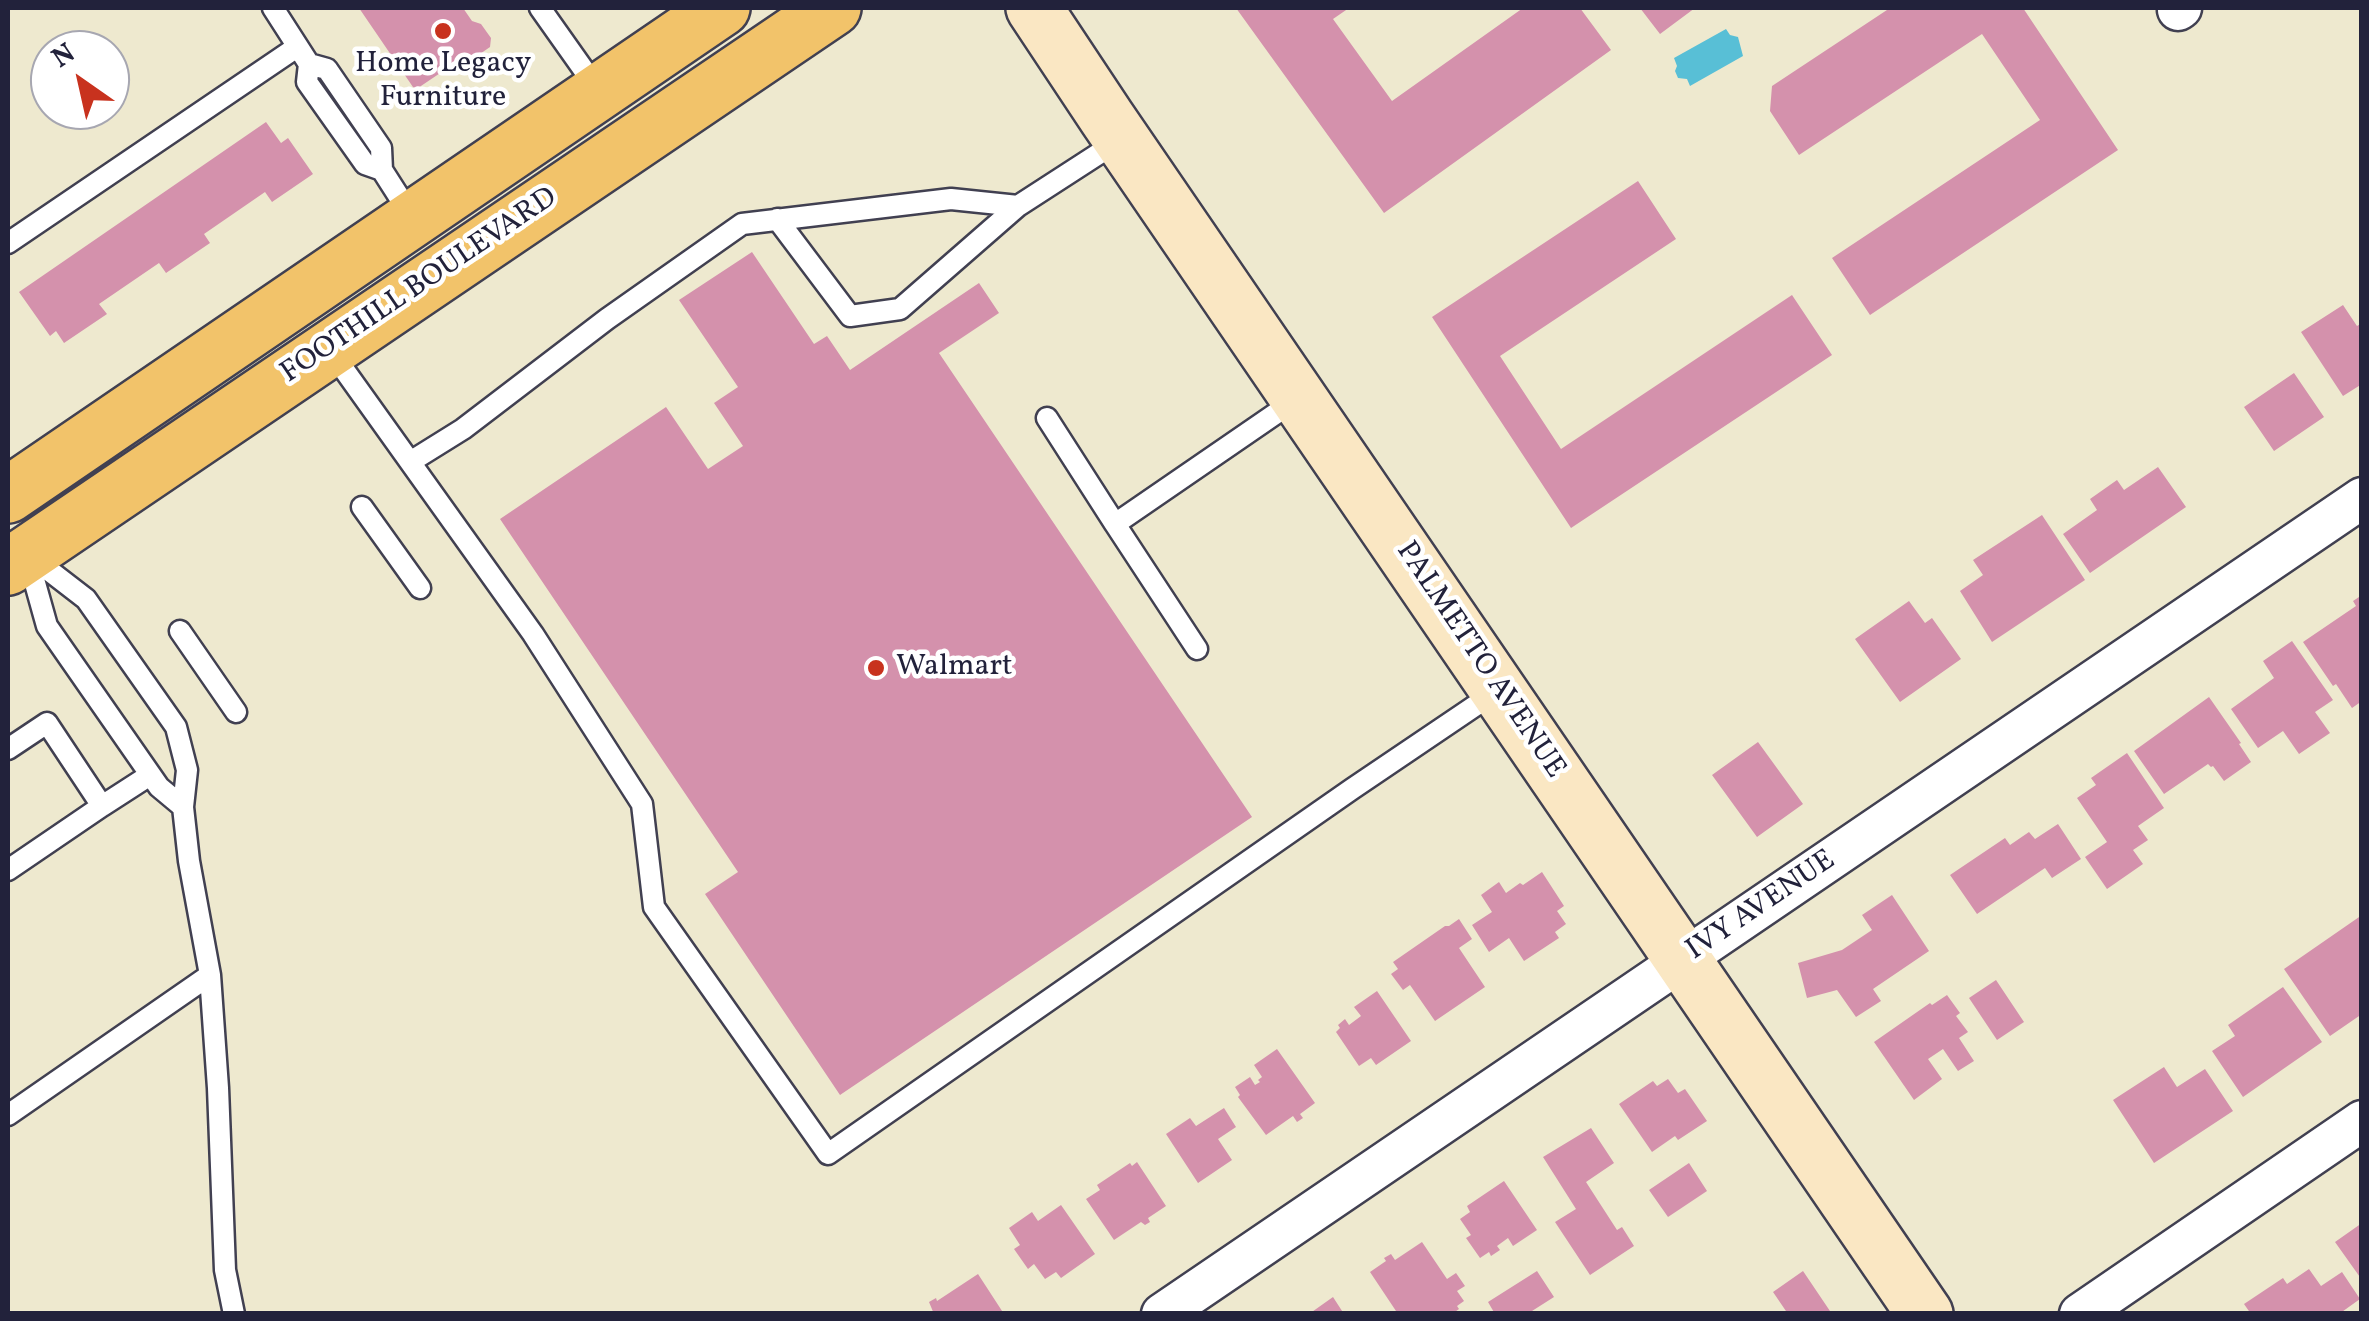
<!DOCTYPE html>
<html>
<head>
<meta charset="utf-8">
<style>
	body { margin:0 }
	#map { position:relative; width:2369px; height:1321px; overflow:hidden; background:#eee9cf; font-family:Vollkorn,serif }
	canvas { display:block }
	.frame { position:absolute; inset:0; border:10px solid #22223b; pointer-events:none }
	.north { position:absolute; left:30px; top:30px; width:100px; height:100px; box-sizing:border-box; background:#fff; border:2px solid #a7a7b1; border-radius:50%; rotate:326deg; font-size:28px; font-weight:700; line-height:40px; text-align:center; color:#22223b }
	.north::after { content:''; display:block; margin:auto; width:35px; height:45px; background:#c8321e; clip-path:polygon(50% 0,100% 100%,50% 72%,0 100%) }
</style>
</head>
<body>
<div id="map">
<canvas width="2369" height="1321"></canvas>
<div class="frame"></div>
<div class="north">N</div>
</div>
<script>
const ctx = document.querySelector('canvas').getContext('2d');
ctx.lineJoin = 'round';
function fill(path, color) {
  ctx.fillStyle = color;
  ctx.fill(path, 'evenodd');
}
function poly(rows) {
  const path = new Path2D();
  for (const r of rows) {
    path.moveTo(r[0], r[1]);
    for (let i = 2; i < r.length; i += 2) path.lineTo(r[i], r[i + 1]);
  }
  return path;
}
function stroke(path, color, width, dash) {
  ctx.strokeStyle = color;
  ctx.lineWidth = width;
  ctx.lineCap = dash ? 'butt' : 'round';
  ctx.setLineDash(dash || []);
  ctx.stroke(path);
}
function drawText(font, color, halo, rows, align = 'center') {
  ctx.font = font + ' Vollkorn,serif';
  ctx.lineWidth = 9;
  ctx.setLineDash([]);
  ctx.textBaseline = 'middle';
  ctx.strokeStyle = halo;
  ctx.fillStyle = color;
  for (const [text, x, y, turn = 0] of rows) {
    ctx.save();
    ctx.translate(x, y);
    ctx.rotate((+turn || 0) * Math.PI / 180);
    ctx.textAlign = isNaN(turn) ? turn : align;
    if (halo) ctx.strokeText(text, 0, 0);
    ctx.fillText(text, 0, 0);
    ctx.restore();
  }
}
fill(poly([
	[1726,29,1730,35,1738,37,1743,56,1690,86,1687,79,1678,78,1675,71,1677,66,1674,58]
]), '#58bfd6');
fill(poly([
	[359,8,463,8,472,21,481,24,491,38,490,47,477,56,467,55,415,90],
	[1236,8,1349,8,1333,19,1392,101,1523,8,1580,8,1611,50,1384,213],
	[1640,8,1695,8,1660,34],
	[1890,8,2023,8,2118,150,1870,315,1832,258,2040,120,1982,34,1799,155,1770,111,1772,86],
	[266,122,281,143,288,138,313,174,272,202,265,192,204,234,210,243,166,273,159,263,99,304,107,314,64,343,56,331,50,336,19,292],
	[1638,181,1676,239,1500,356,1561,449,1792,295,1832,355,1571,528,1432,317],
	[752,252,814,344,827,336,850,370,979,283,999,313,939,353,1252,817,840,1095,705,894,738,872,500,519,666,407,708,469,743,446,714,403,738,387,679,300],
	[2343,305,2357,326,2362,323,2362,384,2343,396,2301,332],
	[2294,373,2324,417,2274,451,2244,407],
	[2158,467,2186,507,2090,573,2063,534,2097,510,2090,499,2117,480,2124,490],
	[2042,515,2085,580,1992,642,1960,591,1983,575,1973,560],
	[2362,595,2362,701,2352,708,2336,684,2333,686,2303,642,2356,606,2353,601],
	[1909,601,1925,623,1932,618,1961,659,1900,702,1855,639],
	[2292,641,2333,700,2315,712,2330,733,2299,754,2283,731,2258,748,2231,709,2274,678,2263,661],
	[2209,697,2241,743,2239,744,2251,762,2224,781,2213,766,2211,767,2208,764,2164,794,2134,751],
	[1758,742,1803,804,1757,837,1712,775],
	[2127,753,2164,808,2138,826,2148,840,2133,850,2143,864,2107,889,2085,857,2107,842,2077,798,2096,785,2091,778],
	[2058,824,2081,859,2052,878,2045,868,1977,914,1950,875,2005,838,2010,845,2029,832,2035,839],
	[1542,872,1564,906,1557,911,1566,924,1555,932,1559,938,1524,961,1509,938,1489,952,1472,925,1492,912,1481,895,1499,882,1506,893,1520,883,1523,885],
	[1892,895,1929,951,1873,989,1881,1001,1856,1017,1837,990,1807,998,1798,963,1842,950,1872,930,1862,915],
	[2362,915,2362,1014,2330,1036,2284,969],
	[1459,919,1472,939,1459,948,1485,987,1435,1021,1410,985,1403,990,1391,974,1398,969,1393,962,1445,926,1449,926],
	[1996,980,2024,1022,1997,1040,1969,998],
	[2283,987,2322,1042,2243,1097,2212,1051,2235,1036,2228,1025],
	[1377,991,1411,1041,1376,1065,1371,1058,1359,1066,1336,1032,1340,1028,1338,1025,1345,1019,1349,1025,1361,1016,1354,1007],
	[1947,995,1960,1013,1956,1016,1968,1032,1959,1038,1974,1061,1958,1071,1943,1049,1928,1059,1942,1079,1914,1100,1874,1042,1930,1003,1932,1005],
	[1277,1049,1315,1103,1300,1114,1303,1118,1297,1122,1293,1116,1266,1135,1238,1097,1240,1095,1235,1087,1250,1077,1255,1085,1260,1082,1258,1080,1262,1077,1254,1065],
	[2164,1067,2177,1087,2205,1069,2233,1111,2154,1163,2113,1100],
	[1668,1079,1678,1093,1685,1089,1707,1121,1678,1140,1675,1136,1652,1152,1619,1104,1653,1081,1657,1086],
	[1224,1108,1236,1127,1218,1139,1232,1160,1198,1183,1166,1134,1190,1118,1196,1126],
	[1591,1128,1614,1163,1586,1182,1617,1230,1622,1227,1634,1246,1590,1275,1555,1222,1576,1209,1543,1157],
	[1137,1162,1166,1206,1148,1218,1150,1222,1145,1225,1141,1222,1114,1240,1086,1199,1100,1190,1097,1185,1130,1163,1132,1166],
	[1689,1163,1707,1191,1668,1217,1649,1190],
	[1504,1181,1537,1230,1513,1246,1508,1238,1497,1246,1500,1250,1491,1256,1489,1252,1480,1258,1466,1238,1471,1235,1460,1219,1470,1212,1467,1206],
	[1061,1205,1095,1254,1061,1278,1056,1272,1045,1279,1034,1264,1028,1269,1014,1249,1020,1245,1009,1228,1032,1212,1038,1221],
	[2362,1223,2362,1280,2335,1242],
	[1422,1242,1447,1279,1456,1273,1465,1286,1457,1291,1464,1301,1457,1306,1459,1309,1452,1314,1398,1314,1370,1272,1386,1261,1384,1258,1391,1254,1395,1260],
	[2309,1269,2321,1286,2342,1272,2360,1299,2339,1314,2251,1314,2244,1304,2283,1278,2287,1284],
	[1537,1271,1554,1297,1532,1311,1533,1314,1495,1314,1488,1302],
	[1803,1271,1832,1314,1788,1314,1773,1292],
	[978,1274,1004,1314,934,1314,929,1302,936,1298,937,1301],
	[1333,1297,1344,1314,1309,1314]
]), '#d491ac');
const lane = poly([
	[273,8,309,64,307,82,365,164,382,170],
	[540,8,598,90],
	[309,64,327,69,381,148,382,170,412,217],
	[777,219,850,316,900,309,1018,206],
	[8,243,297,47],
	[330,350,533,634,642,804,654,907,828,1154,1352,789,1497,691],
	[1047,418,1115,524,1297,399],
	[410,462,463,429,607,319,742,224,951,199,1018,206,1120,140],
	[362,507,420,588],
	[1115,524,1197,649],
	[29,555,86,599,176,727,187,770,183,807,189,861,210,975,218,1088,225,1270,234,1314],
	[28,558,47,626,159,787,183,807],
	[180,631,236,712],
	[8,749,47,723,102,806,150,775],
	[8,870,102,806],
	[8,1115,210,975]
]);
const street = poly([
	[2178,10,2181,8],
	[1162,1314,2362,498],
	[2080,1314,2362,1121]
]);
const secondary = poly([
	[1034,8,1107,118,1925,1314]
]);
const primary = poly([
	[8,495,722,8],
	[8,567,833,8]
]);
stroke(lane, '#414051', 25);
stroke(street, '#414051', 45);
stroke(secondary, '#414051', 60);
stroke(primary, '#414051', 60);
stroke(lane, '#fff', 20);
stroke(street, '#fff', 40);
stroke(secondary, '#fae7c3', 55);
stroke(primary, '#f2c36a', 55);
for (const [x, y, r, color] of [
	[443,31,10,"#c8321e"],
	[876,668,10,"#c8321e"]
]) {
  const dot = new Path2D();
  dot.arc(x, y, r, 0, 2 * Math.PI);
  ctx.fillStyle = color;
  ctx.fill(dot);
  stroke(dot, '#fff', 4);
}
drawText('30px', '#22223b', '#fff', [
	["Home Legacy",443,65],
	["Furniture",443,99],
	["Walmart",896,668,"left"]
]);
drawText('30px', '#22223b', '#fff', [
	["FOOTHILL BOULEVARD",420,287,-34],
	["PALMETTO AVENUE",1479,661,56],
	["IVY AVENUE",1762,907,-34]
]);
</script>
</body>
</html>
